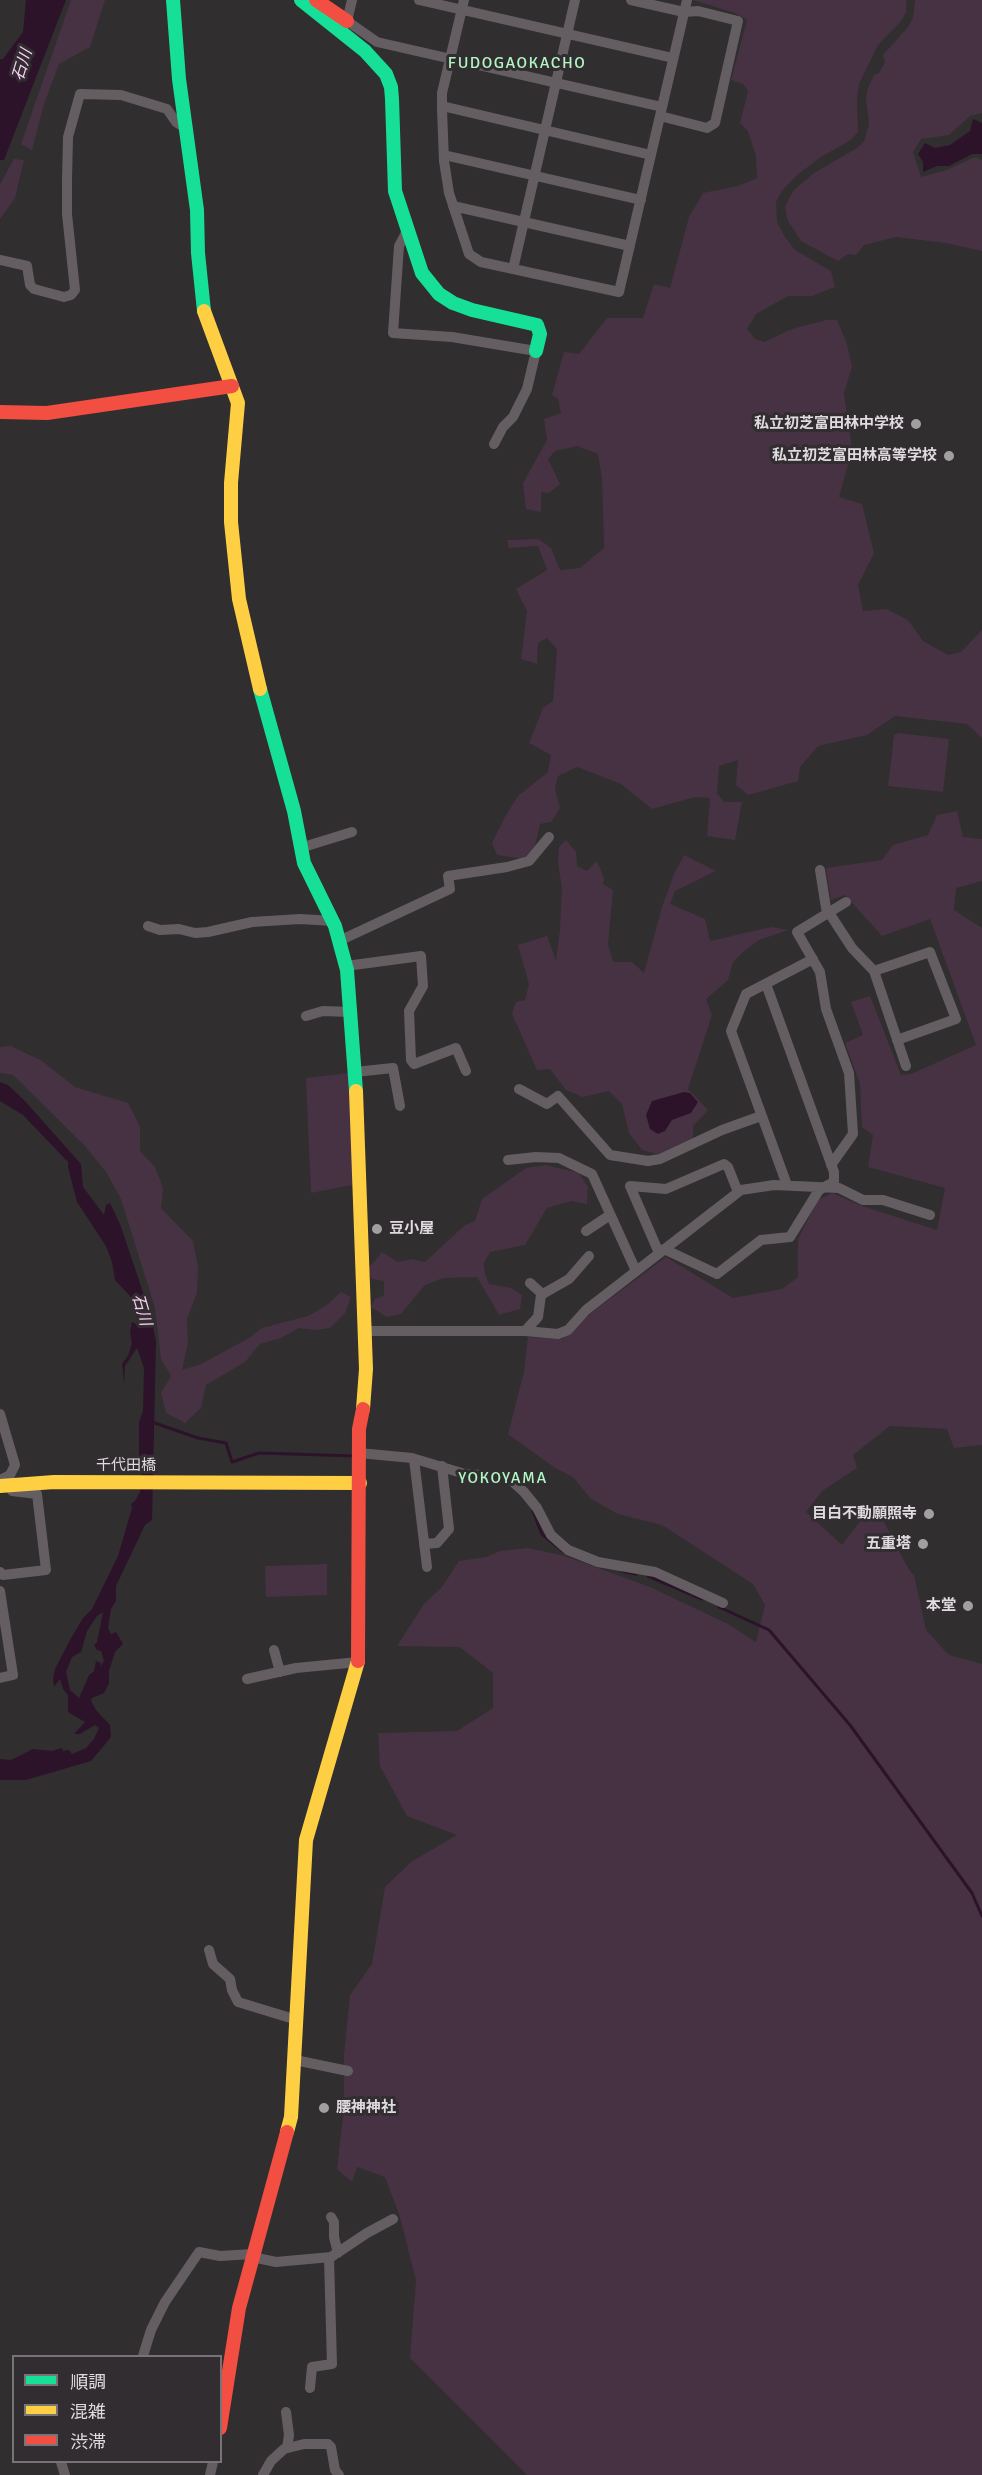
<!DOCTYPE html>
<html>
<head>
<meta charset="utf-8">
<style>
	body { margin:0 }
	#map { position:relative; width:982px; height:2475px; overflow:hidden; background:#302e2f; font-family:Signika,"Noto Sans JP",sans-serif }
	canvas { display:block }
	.legend { position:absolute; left:12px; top:2355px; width:210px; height:108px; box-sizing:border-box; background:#312d30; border:2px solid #777376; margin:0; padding:8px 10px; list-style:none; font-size:18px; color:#dfdcdf }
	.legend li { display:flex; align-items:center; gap:12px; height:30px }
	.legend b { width:30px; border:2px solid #777376 }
</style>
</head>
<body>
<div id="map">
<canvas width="982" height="2475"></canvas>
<ul class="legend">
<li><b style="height:8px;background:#16e098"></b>順調</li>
<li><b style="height:8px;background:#ffcf43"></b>混雑</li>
<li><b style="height:8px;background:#f24e42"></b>渋滞</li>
</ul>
</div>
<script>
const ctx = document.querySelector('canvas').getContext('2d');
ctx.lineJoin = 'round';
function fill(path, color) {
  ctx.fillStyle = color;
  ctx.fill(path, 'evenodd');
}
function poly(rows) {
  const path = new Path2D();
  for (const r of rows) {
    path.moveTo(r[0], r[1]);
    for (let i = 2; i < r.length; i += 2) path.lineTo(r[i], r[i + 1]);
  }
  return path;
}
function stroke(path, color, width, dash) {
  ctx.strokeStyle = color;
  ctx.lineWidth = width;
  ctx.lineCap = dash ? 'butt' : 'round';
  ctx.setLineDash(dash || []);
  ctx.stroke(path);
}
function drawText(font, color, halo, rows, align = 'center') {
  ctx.font = font + ' Signika,"Noto Sans JP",sans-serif';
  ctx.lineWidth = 6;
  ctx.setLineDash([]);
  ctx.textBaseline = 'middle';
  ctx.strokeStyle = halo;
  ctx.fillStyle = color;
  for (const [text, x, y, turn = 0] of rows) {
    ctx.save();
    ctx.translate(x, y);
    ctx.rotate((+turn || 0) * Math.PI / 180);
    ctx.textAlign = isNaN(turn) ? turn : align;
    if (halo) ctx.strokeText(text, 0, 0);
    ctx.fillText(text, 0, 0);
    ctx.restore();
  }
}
fill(poly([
	[71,0,105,0,90,47,59,64,44,104,32,150,21,144],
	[693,0,906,0,906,12,902,20,878,45,859,84,857,100,858,132,851,140,821,157,797,175,782,191,776,202,777,222,785,237,795,250,831,271,835,287,812,296,788,296,756,314,747,329,755,339,764,342,792,329,826,320,837,320,847,344,852,367,844,393,852,450,839,497,862,504,874,553,858,585,863,611,887,609,908,620,923,641,948,655,961,652,982,630,982,738,967,724,895,716,867,735,818,746,800,767,798,781,748,795,736,785,738,760,719,766,717,793,724,802,742,802,735,840,707,836,710,798,695,797,652,809,621,784,577,767,558,776,555,789,560,808,551,822,540,824,535,846,524,859,497,855,492,843,505,817,518,796,548,772,551,755,529,743,543,708,553,701,557,649,547,638,538,643,537,664,521,659,527,611,516,589,547,570,538,546,509,548,507,540,538,539,551,548,560,570,580,568,604,548,602,479,598,454,577,446,555,451,548,459,560,484,549,493,541,492,541,512,526,509,523,483,547,440,544,419,561,413,558,399,552,395,564,352,579,354,607,318,643,318,654,284,670,288,689,217,703,193,738,186,757,178,756,156,748,131,740,123,748,91,743,84,731,80,747,20,735,13],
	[915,0,982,0,982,113,970,116,949,135,921,139,913,152,921,177,947,170,975,157,982,160,982,251,946,243,896,237,864,245,856,255,848,254,838,261,801,241,787,219,785,206,794,190,814,173,857,148,864,141,869,124,866,98,868,88,874,75,879,73,885,62,883,55,908,27,913,18],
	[14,159,24,160,15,198,0,219,0,184],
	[898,733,949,739,943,792,888,786,894,735],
	[957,811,963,837,982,839,982,881,956,888,954,910,982,928,982,1445,954,1448,947,1429,890,1426,853,1455,857,1468,822,1491,806,1512,842,1545,864,1516,876,1506,909,1570,914,1575,926,1630,949,1655,982,1664,982,2475,527,2475,410,2358,416,2281,400,2217,385,2177,357,2167,352,2182,337,2169,344,2108,344,2055,350,1995,372,1964,385,1887,411,1862,457,1835,407,1816,380,1766,378,1733,457,1731,493,1708,493,1673,460,1647,397,1646,424,1604,442,1587,459,1561,487,1557,500,1551,528,1548,565,1556,650,1587,728,1624,756,1642,765,1605,753,1584,662,1525,618,1514,591,1499,573,1477,555,1468,508,1434,524,1372,528,1337,562,1339,591,1313,666,1257,733,1298,782,1289,798,1277,798,1239,818,1200,832,1193,862,1206,937,1230,945,1188,868,1167,873,1135,862,1127,860,1084,845,1043,863,1035,851,1002,870,996,901,1075,911,1074,976,1045,930,919,882,936,845,895,831,900,826,868,882,860,893,845,928,835,937,815],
	[566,840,576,852,577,866,587,871,597,861,604,878,603,884,613,890,608,944,613,962,632,962,644,973,662,907,674,874,684,855,716,871,675,891,670,904,705,919,710,941,771,927,788,930,759,940,744,951,733,962,728,980,706,999,712,1015,688,1089,708,1110,693,1126,693,1138,658,1154,642,1150,629,1133,622,1104,609,1091,583,1097,566,1090,550,1069,537,1070,512,1014,516,1002,525,1000,529,984,518,945,547,936,556,961,560,930,562,889,558,863,559,847],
	[11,1046,42,1061,75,1087,128,1103,140,1127,140,1151,155,1167,163,1188,161,1208,193,1241,198,1267,197,1293,187,1319,188,1342,182,1370,201,1364,249,1338,262,1328,308,1316,327,1305,341,1292,351,1297,345,1313,330,1328,315,1330,299,1328,281,1338,260,1344,245,1362,206,1385,201,1408,185,1423,166,1413,161,1393,171,1376,161,1359,155,1308,121,1199,106,1172,84,1145,13,1075,0,1073,0,1047],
	[349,1073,357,1184,311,1193,306,1078],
	[546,1165,579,1173,588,1187,587,1204,571,1201,547,1208,525,1245,490,1252,484,1263,485,1274,489,1284,511,1288,522,1295,520,1309,499,1315,477,1277,443,1278,425,1285,401,1314,387,1317,371,1307,375,1299,384,1295,384,1281,372,1279,367,1270,382,1252,398,1262,411,1259,425,1262,465,1225,475,1221,482,1199,526,1168],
	[327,1564,327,1595,266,1597,265,1566]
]), '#473244');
fill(poly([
	[26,0,66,0,4,160,0,160,0,59,3,59,23,32],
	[973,119,982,123,982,154,972,154,949,166,937,166,923,172,923,162,918,154,925,143,935,148,950,145,970,131],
	[0,1082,8,1085,25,1101,81,1164,83,1187,104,1215,106,1205,110,1203,120,1224,151,1316,156,1342,152,1520,145,1525,116,1586,116,1601,111,1609,108,1628,111,1634,116,1632,123,1644,115,1652,109,1671,109,1683,104,1693,92,1698,91,1701,96,1710,110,1725,111,1737,91,1761,26,1780,0,1780,0,1759,11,1760,33,1749,52,1751,62,1748,63,1751,69,1750,72,1754,86,1748,94,1739,99,1728,95,1725,80,1734,74,1734,85,1722,68,1712,68,1695,63,1689,60,1679,54,1687,53,1680,55,1669,70,1640,83,1618,92,1609,118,1556,132,1508,131,1504,135,1501,140,1492,142,1472,139,1471,139,1422,143,1411,144,1368,137,1348,125,1366,124,1383,122,1364,128,1356,132,1343,130,1333,132,1322,138,1325,134,1305,130,1296,115,1280,112,1262,106,1246,77,1202,68,1167,68,1162,23,1115,0,1101],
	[103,1612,97,1642,94,1645,97,1650,101,1651,104,1661,100,1667,101,1663,96,1661,94,1671,89,1675,79,1698,70,1690,66,1672,72,1657,81,1652,87,1631,97,1616],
	[684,1092,690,1093,698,1102,691,1113,672,1120,665,1131,658,1134,650,1129,646,1115,652,1101]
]), '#2d132a');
stroke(poly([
	[152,1422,198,1438,226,1443,232,1462,259,1453,355,1456],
	[463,1479,472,1482,489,1480],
	[533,1511,542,1534,564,1552],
	[622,1571,636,1574],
	[648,1576,702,1599],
	[719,1607,769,1630,850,1725,972,1893,982,1916]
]), '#2d132a', 3);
stroke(poly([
	[352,0,347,21,377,42,662,107],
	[419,0,673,58],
	[464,0,442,93,442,109,444,161,449,193,469,254,481,262,619,292,687,0],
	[631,0,684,12,698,11,738,21,715,123,707,128,660,116],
	[442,106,651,155],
	[444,155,641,200],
	[453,206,630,246],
	[407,231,399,246,393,333,452,337,536,351,527,389,513,417,503,427,494,444],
	[0,260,27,266,30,285,34,289,64,297,71,295,75,290,67,214,67,180,68,137,80,94,121,95,167,109,176,122,187,129],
	[513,269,575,0],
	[300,848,352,832],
	[820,870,826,908,852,948,874,971,906,1066],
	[148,926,160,930,179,929,195,933,208,932,252,922,300,919,333,921],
	[339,941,450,889,448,876,507,867,529,861,549,837],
	[346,966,421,956,423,986,409,1011,411,1060,414,1064,456,1048,466,1071],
	[874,971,930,952,956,1019,897,1040],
	[306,1016,323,1011,350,1012],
	[355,1072,393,1068,400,1106],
	[519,1089,547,1104,558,1096,610,1155,648,1161,660,1159,722,1130,761,1116],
	[508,1160,536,1157,559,1158,592,1174,636,1271],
	[831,1165,853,1134,849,1073,826,1009,820,972,797,932,846,902],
	[787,1185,731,1031,746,994,813,959],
	[586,1231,610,1215],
	[664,1249,717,1274,761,1240,790,1237,819,1190,834,1182,834,1172,766,984],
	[659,1253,630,1186,666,1189,724,1164,728,1167,738,1192],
	[530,1283,540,1292,541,1295],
	[364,1331,525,1331,558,1334,568,1330,586,1310,741,1190,774,1185,839,1188,863,1200,883,1200,930,1215],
	[525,1331,538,1317,541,1295,569,1279,589,1256],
	[0,1414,15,1465,10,1475,0,1480],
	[359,1453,412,1458,465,1474,500,1476,512,1481,524,1492,537,1508,551,1535,568,1550,598,1562,655,1572,723,1603],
	[414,1459,427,1567],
	[424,1544,437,1543,449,1529,442,1466],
	[0,1572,3,1575,46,1570,37,1494,12,1491],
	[0,1591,13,1675,0,1678],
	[274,1650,280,1672],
	[247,1679,296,1668,358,1662],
	[209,1950,213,1964,230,1979,232,1990,238,2002,297,2020],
	[295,2060,348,2071],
	[331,2217,334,2222,334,2237,338,2253],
	[143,2356,151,2330,165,2302,199,2252,220,2256,253,2254,257,2258,276,2262,331,2257,367,2233,393,2219],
	[310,2388,312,2367,332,2364,329,2258],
	[286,2412,289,2435,287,2448],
	[61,2462,65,2475],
	[210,2475,213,2462],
	[263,2475,271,2461,284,2449,304,2444,328,2444,331,2447,335,2470,339,2475]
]), '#645e63', 10);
stroke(poly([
	[173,0,179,79,197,210,198,253,204,311],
	[301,0,365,51,386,74,391,87,392,99,395,191,422,273,439,294,453,303,472,310,537,325,540,334,536,351],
	[260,689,294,811,304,863,335,926,347,970,356,1091]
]), '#16e098', 14);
stroke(poly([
	[204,311,238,403,231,483,231,522,239,599,260,689],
	[356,1091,366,1369,363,1409],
	[0,1486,54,1482,360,1483],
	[287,2132,291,2117,306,1840,358,1661]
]), '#ffcf43', 14);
stroke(poly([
	[316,0,347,21],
	[0,412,47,413,232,386],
	[358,1661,359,1429,363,1409],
	[220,2428,239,2308,287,2132]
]), '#f24e42', 14);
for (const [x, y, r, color] of [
	[916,424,6,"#a29fa1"],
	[949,456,6,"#a29fa1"],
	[377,1229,6,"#a29fa1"],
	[929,1514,6,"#a29fa1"],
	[923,1544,6,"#a29fa1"],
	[968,1606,6,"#a29fa1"],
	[324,2108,6,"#a29fa1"]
]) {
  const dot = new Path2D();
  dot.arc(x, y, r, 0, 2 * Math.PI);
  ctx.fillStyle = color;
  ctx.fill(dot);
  stroke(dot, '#312d30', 2);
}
drawText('bold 15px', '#dfdcdf', '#312d30', [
	["私立初芝富田林中学校",904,424],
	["私立初芝富田林高等学校",937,456],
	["豆小屋",389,1229,"left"],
	["目白不動願照寺",917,1514],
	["五重塔",911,1544],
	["本堂",956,1606],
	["腰神神社",336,2108,"left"]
], 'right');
drawText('15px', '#dfdcdf', '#312d30', [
	["千代田橋",126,1466]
]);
ctx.letterSpacing = '1.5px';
drawText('16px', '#b1f7c3', '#312d30', [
	["FUDOGAOKACHO",517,64],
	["YOKOYAMA",503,1479]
]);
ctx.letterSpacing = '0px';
drawText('italic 16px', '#fecff6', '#312d30', [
	["石川",23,65,-73],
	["石川",141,1310,74]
]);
</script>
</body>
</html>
